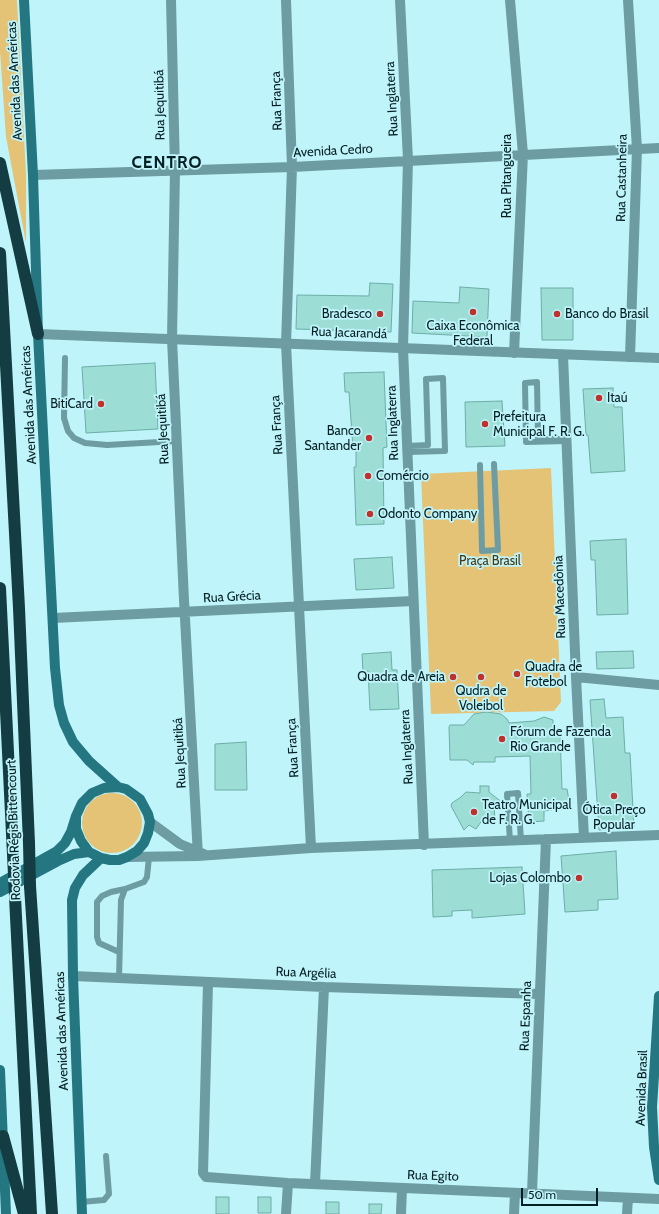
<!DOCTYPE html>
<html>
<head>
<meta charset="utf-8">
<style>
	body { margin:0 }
	#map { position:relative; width:659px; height:1214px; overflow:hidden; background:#c0f4fb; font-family:Cabin,sans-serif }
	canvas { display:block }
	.scale { position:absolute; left:521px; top:1188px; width:77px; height:18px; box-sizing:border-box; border:2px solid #042023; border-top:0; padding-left:5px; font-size:12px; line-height:14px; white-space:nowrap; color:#042023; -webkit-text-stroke:3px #c0f4fb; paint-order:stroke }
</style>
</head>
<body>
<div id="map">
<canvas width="659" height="1214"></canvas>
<div class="scale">50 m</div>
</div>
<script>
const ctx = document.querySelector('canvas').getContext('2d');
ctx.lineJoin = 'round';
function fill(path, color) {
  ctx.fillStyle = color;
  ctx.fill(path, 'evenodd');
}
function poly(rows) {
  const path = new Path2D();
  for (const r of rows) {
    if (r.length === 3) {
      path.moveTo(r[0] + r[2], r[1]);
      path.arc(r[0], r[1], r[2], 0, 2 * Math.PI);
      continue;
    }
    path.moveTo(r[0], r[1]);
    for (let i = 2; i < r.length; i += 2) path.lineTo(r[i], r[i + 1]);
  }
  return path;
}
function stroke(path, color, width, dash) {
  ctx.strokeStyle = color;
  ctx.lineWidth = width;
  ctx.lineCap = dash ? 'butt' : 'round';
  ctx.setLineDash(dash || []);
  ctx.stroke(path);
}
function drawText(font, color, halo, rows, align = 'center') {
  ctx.font = font + ' Cabin,sans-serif';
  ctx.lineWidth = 3.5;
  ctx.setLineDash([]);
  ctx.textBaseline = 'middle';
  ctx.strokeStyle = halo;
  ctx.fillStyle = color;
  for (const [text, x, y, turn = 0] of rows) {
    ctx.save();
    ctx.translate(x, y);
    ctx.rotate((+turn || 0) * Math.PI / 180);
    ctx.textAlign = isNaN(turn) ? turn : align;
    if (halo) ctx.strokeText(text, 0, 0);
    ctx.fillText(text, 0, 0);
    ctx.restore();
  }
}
fill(poly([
	[0,0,17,0,26,175,26,243,6,137,0,51],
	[551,468,561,702,554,711,431,714,421,474],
	[112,823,30]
]), '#e4c377');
const building = poly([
	[370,283,393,284,391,332,296,329,297,295,369,296,370,283],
	[460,287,489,289,487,337,412,333,413,301,459,303,460,287],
	[541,288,573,288,573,340,542,340,541,288],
	[155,363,158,429,86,433,82,367,155,363],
	[384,372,387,447,383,448,384,524,356,525,354,467,356,467,356,449,353,449,349,392,345,392,344,373,384,372],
	[613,388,614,407,622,407,625,471,591,473,588,435,586,435,583,389,613,388],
	[502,401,505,446,466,447,465,402,502,401],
	[626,539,628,614,597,615,595,560,591,560,590,541,626,539],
	[392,557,394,588,356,590,354,559,392,557],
	[633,651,634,668,597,669,596,652,633,651],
	[391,652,392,670,397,670,399,709,370,710,368,671,363,672,362,654,391,652],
	[604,699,606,718,623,717,625,753,630,753,634,828,599,830,590,700,604,699],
	[486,712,501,714,507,719,509,723,534,721,544,717,553,720,553,732,560,732,562,789,567,789,570,806,552,807,552,810,544,811,544,821,529,822,527,794,531,794,530,756,495,757,495,762,474,762,473,765,467,760,450,760,449,727,450,725,464,725,474,714,486,712],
	[246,742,247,790,215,790,215,744,246,742],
	[480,786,489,786,489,792,503,803,494,804,495,821,483,819,476,829,469,825,464,830,451,806,452,803,461,797,466,792,480,793,480,786],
	[616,851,618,899,598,900,598,910,565,912,561,856,616,851],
	[522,867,525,914,472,918,472,910,452,911,452,916,433,917,432,870,522,867],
	[216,1197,229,1197,229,1214,216,1214,216,1197],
	[258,1197,271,1197,271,1213,258,1213,258,1197],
	[326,1202,339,1202,339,1214,326,1214,326,1202],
	[369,1204,382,1204,381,1214,369,1214,369,1204]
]);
fill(building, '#9cded6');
stroke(building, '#6cada6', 1);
stroke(poly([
	[65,358,64,418,68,431,74,438,85,443,107,445,177,441],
	[567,439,538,439,537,382,525,383,526,442,567,441],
	[407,446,428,445,426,379,443,378,445,451,407,452],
	[480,465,482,551,498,550,494,464],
	[510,841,507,794,518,793,521,841],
	[119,952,99,943,97,937,97,902,102,896,111,892,125,889],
	[119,978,121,900,125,889,144,882,147,877,149,857],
	[81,1202,104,1200,109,1194,106,1156]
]), '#6d9ca3', 6);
stroke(poly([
	[286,0,292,167,286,344,311,848],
	[400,0,408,160,403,348,424,845],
	[510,0,523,154,514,353],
	[628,0,637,149,630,357],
	[33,175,292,167,659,148],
	[172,339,184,600,198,856],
	[563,355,576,677,584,838],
	[53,618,413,601],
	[576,677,659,685],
	[150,822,180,844,204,854],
	[127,857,198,856,311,848,659,835],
	[73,976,324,987,539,994],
	[208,983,203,1173,206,1177,288,1183,659,1199],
	[315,1184,324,987],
	[532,1193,546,839],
	[286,1214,288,1183],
	[401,1214,402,1188],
	[514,1214,515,1193],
	[627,1214,628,1198]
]), '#6d9ca3', 10);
stroke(poly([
	[171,0,175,170,172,339],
	[38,334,659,358]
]), '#6d9ca3', 10);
stroke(poly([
	[24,0,33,175,38,334,55,668,59,705,64,723,73,742,89,761,118,787],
	[0,883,57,851,65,843,71,832,76,816,82,803,92,793,104,788,118,787,126,789,140,799,148,814,150,822,148,833,144,843,137,851,127,857,119,860,110,860,101,858,89,852,81,841,76,829,76,816],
	[0,892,58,861,74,854,89,852],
	[659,996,652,1107,654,1147,659,1180],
	[0,1070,6,1214],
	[82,1214,73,976,72,900,75,888,83,875,101,858]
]), '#247781', 10);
stroke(poly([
	[0,163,38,334],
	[0,253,19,608,29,843],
	[0,588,14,875],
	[30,886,52,1214],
	[15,897,31,1214],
	[3,1136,24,1214]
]), '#133d42', 12);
stroke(poly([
	[29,843,30,886],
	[14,875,15,897]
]), '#133d42', 12);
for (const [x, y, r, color] of [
	[473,312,4,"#bf312c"],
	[380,314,4,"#bf312c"],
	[557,314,4,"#bf312c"],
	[599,398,4,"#bf312c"],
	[101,404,4,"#bf312c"],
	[485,424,4,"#bf312c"],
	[369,438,4,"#bf312c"],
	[368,476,4,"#bf312c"],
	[370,514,4,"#bf312c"],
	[517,674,4,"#bf312c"],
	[453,677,4,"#bf312c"],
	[481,677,4,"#bf312c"],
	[502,739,4,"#bf312c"],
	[614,796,4,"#bf312c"],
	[474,812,4,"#bf312c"],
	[579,878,4,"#bf312c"]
]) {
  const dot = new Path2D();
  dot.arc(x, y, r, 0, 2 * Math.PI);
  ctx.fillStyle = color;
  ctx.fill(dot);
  stroke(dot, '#c0f4fb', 1.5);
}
drawText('13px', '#042023', '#c0f4fb', [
	["Avenida das Américas",15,81,-93],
	["Rua Inglaterra",392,99,-93],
	["Rua França",277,101,-92],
	["Rua Jequitibá",160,105,-91],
	["Avenida Cedro",333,151,-3],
	["Rua Pitangueira",507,176,-90],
	["Rua Castanheira",622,178,-89],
	["Rua Jacarandá",349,333,2],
	["Avenida das Américas",29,405,-93],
	["Rua Inglaterra",393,423,-92],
	["Rua França",277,425,-93],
	["Rua Jequitibá",163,429,-93],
	["Rua Grécia",232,597,-3],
	["Rua Macedônia",560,597,-92],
	["Rua Inglaterra",407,747,-93],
	["Rua França",293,748,-93],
	["Rua Jequitibá",180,753,-93],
	["Rodovia Régis Bittencourt",14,830,-92],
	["Rua Argélia",306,973,2],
	["Rua Espanha",526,1016,-88],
	["Avenida das Américas",62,1031,-92],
	["Avenida Brasil",642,1088,-88],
	["Rua Egito",433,1176,2]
]);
drawText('13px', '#042023', '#c0f4fb', [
	["Bradesco",372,314,"right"],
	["Banco do Brasil",565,314],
	["Caixa Econômica",473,326,"center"],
	["Federal",473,341,"center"],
	["Itaú",607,398],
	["BitiCard",93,404,"right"],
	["Prefeitura",493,417],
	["Municipal F. R. G.",493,432],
	["Banco",361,431,"right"],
	["Santander",361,446,"right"],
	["Comércio",376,476],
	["Odonto Company",378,514],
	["Quadra de",525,667],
	["Fotebol",525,682],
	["Quadra de Areia",445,677,"right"],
	["Qudra de",481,691,"center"],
	["Voleibol",481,706,"center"],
	["Fórum de Fazenda",510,732],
	["Rio Grande",510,747],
	["Teatro Municipal",482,805],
	["de F. R. G.",482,820],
	["Ótica Preço",614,810,"center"],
	["Popular",614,825,"center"],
	["Lojas Colombo",571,878,"right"]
], 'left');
drawText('13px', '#473812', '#c0f4fb', [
	["Praça Brasil",490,561]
]);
ctx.letterSpacing = '1px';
drawText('bold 17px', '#042023', '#c0f4fb', [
	["CENTRO",167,163]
]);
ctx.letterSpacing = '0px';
</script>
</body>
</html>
